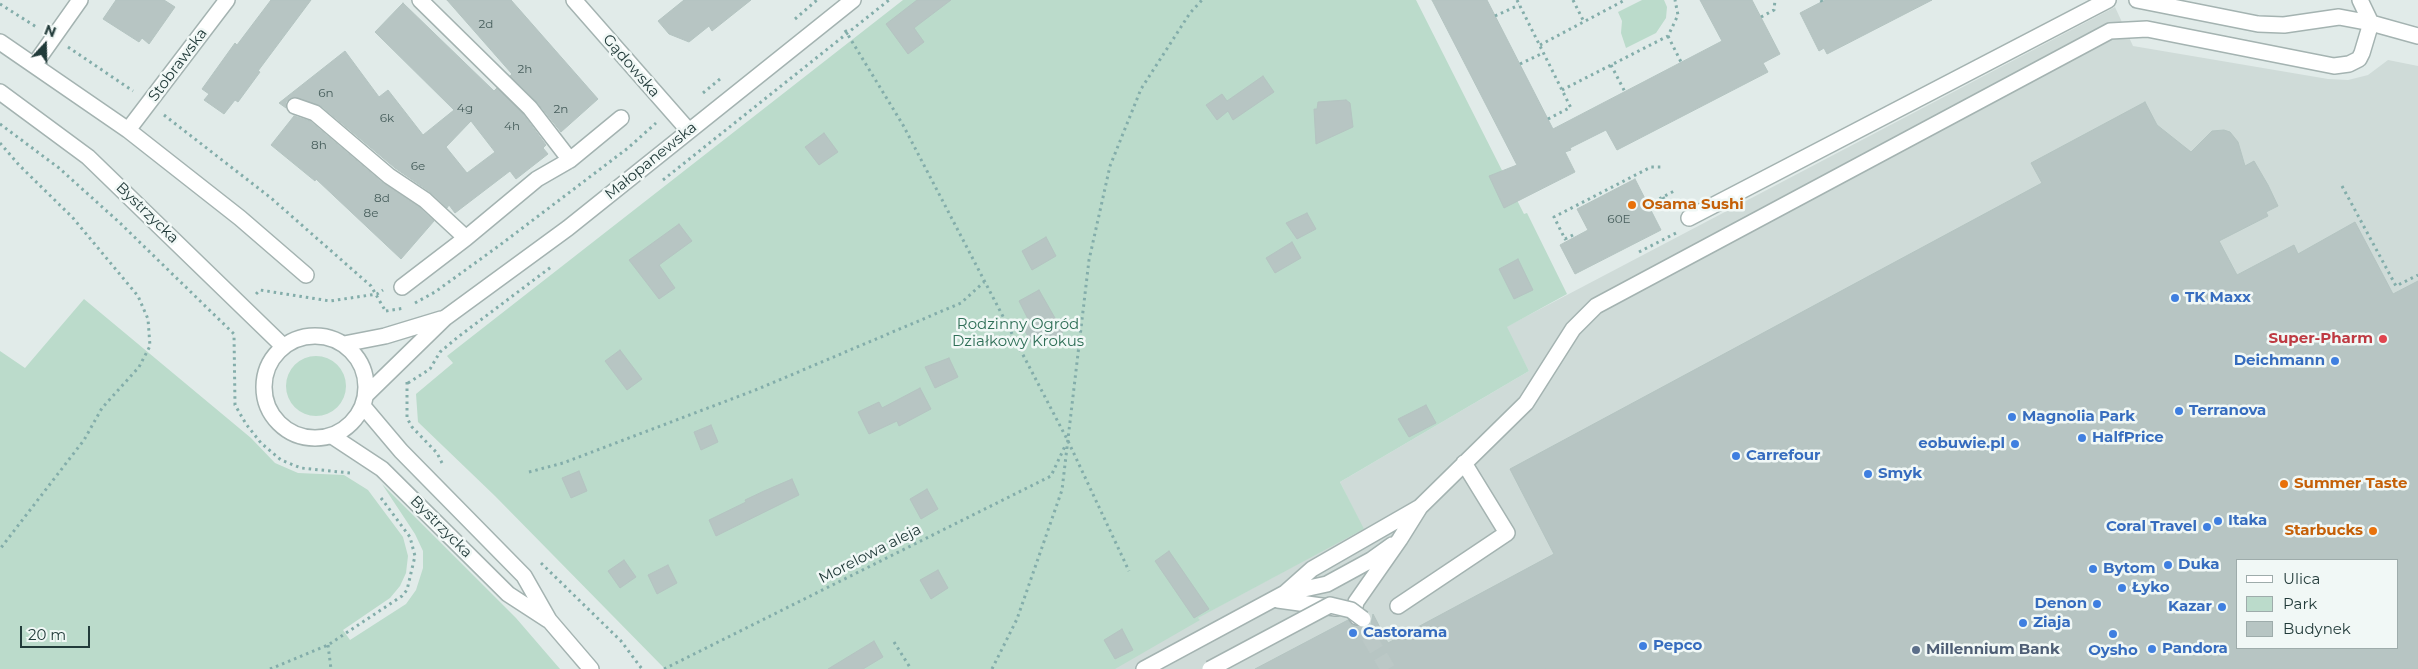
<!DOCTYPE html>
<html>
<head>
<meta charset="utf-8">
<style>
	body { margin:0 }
	#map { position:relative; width:2418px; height:669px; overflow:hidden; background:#e1ebe9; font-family:Montserrat,sans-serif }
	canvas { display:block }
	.legend { position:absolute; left:2236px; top:559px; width:162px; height:90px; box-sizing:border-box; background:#f1f8f6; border:1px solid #9eacab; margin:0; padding:6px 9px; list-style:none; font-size:15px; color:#223b3a }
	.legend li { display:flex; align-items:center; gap:10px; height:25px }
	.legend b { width:25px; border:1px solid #9eacab }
	.north { position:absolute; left:20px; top:20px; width:50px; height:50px; -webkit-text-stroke:4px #f1f8f6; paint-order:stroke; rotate:21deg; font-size:14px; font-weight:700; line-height:20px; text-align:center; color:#223b3a }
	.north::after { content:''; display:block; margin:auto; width:18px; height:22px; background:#223b3a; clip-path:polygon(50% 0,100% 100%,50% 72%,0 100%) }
	.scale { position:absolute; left:20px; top:626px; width:70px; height:22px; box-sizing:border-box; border:2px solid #223b3a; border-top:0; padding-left:6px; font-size:15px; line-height:18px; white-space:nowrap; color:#223b3a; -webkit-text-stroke:4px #f1f8f6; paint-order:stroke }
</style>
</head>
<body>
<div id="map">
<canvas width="2418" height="669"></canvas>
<ul class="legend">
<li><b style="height:6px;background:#fff"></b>Ulica</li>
<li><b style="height:14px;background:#bbdbcb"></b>Park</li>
<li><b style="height:14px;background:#b7c5c3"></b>Budynek</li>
</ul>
<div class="north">N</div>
<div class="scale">20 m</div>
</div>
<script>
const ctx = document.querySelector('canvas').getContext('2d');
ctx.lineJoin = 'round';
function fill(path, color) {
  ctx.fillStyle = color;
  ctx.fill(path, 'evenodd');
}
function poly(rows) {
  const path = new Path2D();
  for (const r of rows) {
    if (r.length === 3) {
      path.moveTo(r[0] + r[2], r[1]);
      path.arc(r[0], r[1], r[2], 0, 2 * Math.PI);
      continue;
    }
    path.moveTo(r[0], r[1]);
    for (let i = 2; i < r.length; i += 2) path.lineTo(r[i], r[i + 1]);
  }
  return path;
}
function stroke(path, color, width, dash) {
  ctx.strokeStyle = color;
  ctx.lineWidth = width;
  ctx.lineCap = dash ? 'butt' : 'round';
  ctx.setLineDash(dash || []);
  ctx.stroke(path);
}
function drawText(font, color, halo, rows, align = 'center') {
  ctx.font = font + ' Montserrat,sans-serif';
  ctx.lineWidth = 5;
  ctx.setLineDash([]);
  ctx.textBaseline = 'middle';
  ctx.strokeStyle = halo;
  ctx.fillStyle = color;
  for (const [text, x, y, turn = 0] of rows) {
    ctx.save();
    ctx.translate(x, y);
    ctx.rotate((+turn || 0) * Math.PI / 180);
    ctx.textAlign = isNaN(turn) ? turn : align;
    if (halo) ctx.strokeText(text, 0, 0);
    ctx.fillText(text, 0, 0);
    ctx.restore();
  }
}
fill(poly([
	[2115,7,2133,46,2328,79,2348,80,2368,75,2388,60,2418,66,2418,669,1102,669,1363,529,1340,482,1529,371,1506,327],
	[2237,560,2397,560,2397,648,2237,648]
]), '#cfdbd8');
fill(poly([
	[903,0,1416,0,1524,214,1527,213,1567,294,1507,327,1529,371,1340,482,1364,529,1198,618,1200,620,1115,669,665,669,495,496,418,422,416,394,453,363,447,356],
	[1642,0,1664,0,1667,7,1666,18,1656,33,1626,48,1621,33,1622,21,1618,12],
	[84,299,251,438,275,463,298,473,344,475,368,490,403,537,408,556,406,573,400,586,390,598,343,630,350,640,406,604,416,590,423,568,423,551,415,534,382,484,516,618,560,669,0,669,0,351,25,368],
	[316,386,30]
]), '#bbdbcb');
const building = poly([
	[116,0,164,0,175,7,149,44,142,38,139,42,103,19,116,0],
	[271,0,311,0,258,71,260,72,238,102,235,100,224,114,204,100,209,94,202,89,235,43,237,45,271,0],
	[447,0,511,0,598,99,561,132,537,102,510,76,512,74,447,0],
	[684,0,751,0,712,31,709,26,689,42,669,34,658,21,684,0],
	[917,0,951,0,914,28,924,42,908,54,886,24,917,0],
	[1432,0,1487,0,1553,129,1722,41,1700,0,1752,0,1780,54,1763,63,1768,72,1617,150,1606,130,1570,148,1571,150,1565,152,1575,172,1504,208,1489,176,1517,165,1432,0],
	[1825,0,1932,0,1827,54,1824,48,1819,51,1800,13,1825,0],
	[403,3,494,91,497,88,523,114,546,145,543,148,548,154,516,179,510,171,455,213,449,205,447,208,430,192,395,168,321,106,294,97,286,102,286,108,279,103,345,51,379,97,388,90,423,135,454,110,375,32,403,3],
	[471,121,495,152,467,173,446,147,471,121],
	[1263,76,1274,92,1233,120,1228,111,1217,120,1206,105,1222,94,1227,101,1263,76],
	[1346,100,1350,103,1353,127,1316,144,1314,109,1317,109,1318,102,1346,100],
	[2145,102,2157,125,2191,152,2212,131,2224,130,2230,132,2238,142,2245,166,2254,161,2268,185,2278,206,2266,212,2268,216,2219,241,2237,275,2294,245,2298,254,2355,222,2393,294,2418,281,2418,669,1255,669,1348,620,1352,625,1367,627,1371,624,1373,614,1388,643,1554,554,1510,469,2042,183,2031,163,2145,102],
	[2237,560,2397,560,2397,648,2237,648,2237,560],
	[294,116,310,121,383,183,419,207,434,221,401,259,316,179,315,181,271,145,294,116],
	[824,133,838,152,819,165,805,147,824,133],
	[1635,179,1661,230,1575,274,1560,245,1588,230,1577,209,1635,179],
	[1307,213,1316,229,1297,239,1286,223,1307,213],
	[679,224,692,241,659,265,675,288,659,299,629,260,679,224],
	[1046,237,1056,256,1032,270,1022,251,1046,237],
	[1292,242,1301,258,1275,273,1266,258,1292,242],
	[1518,259,1533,290,1514,299,1499,269,1518,259],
	[1039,290,1063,332,1034,348,1022,325,1029,321,1019,301,1039,290],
	[620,350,642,379,627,390,605,361,620,350],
	[949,358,958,377,935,388,925,367,949,358],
	[920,388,931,409,899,426,897,421,869,434,858,412,879,402,882,408,920,388],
	[1426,405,1436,423,1409,437,1398,419,1426,405],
	[711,425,718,442,701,450,694,432,711,425],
	[579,471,587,491,571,498,562,478,579,471],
	[792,479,799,495,716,536,709,520,746,502,745,500,764,491,792,479],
	[927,489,938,509,921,519,910,499,927,489],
	[1169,551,1209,609,1194,618,1155,561,1169,551],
	[624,560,636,577,620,588,608,571,624,560],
	[668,565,677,583,657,594,648,575,668,565],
	[938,570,948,588,931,599,920,580,938,570],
	[1122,629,1133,650,1115,659,1104,640,1122,629],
	[874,641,883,657,863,669,828,669,874,641]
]);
fill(building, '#b7c5c3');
stroke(building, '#b4c4c1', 1);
stroke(poly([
	[1357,617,1388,669]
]), '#bbc8c6', 15, [15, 8]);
const minor = poly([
	[420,0,530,108,570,160],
	[574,0,689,131],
	[2137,0,2258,24,2284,25,2339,17,2371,23,2418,36],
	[0,42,128,130,240,218,306,275],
	[34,65,80,0],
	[0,92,88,157,283,346],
	[295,106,315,113,389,176,425,200,466,238,537,179,570,160,621,118],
	[128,130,227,0],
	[1689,218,2108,0],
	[402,287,466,238],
	[315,387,51],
	[344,344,385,336,441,319],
	[367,394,445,318,568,228,853,0],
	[363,406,401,451,524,576,549,620,591,669],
	[332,436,382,469,508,594,548,620],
	[1286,593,1327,584,1371,560,1392,545],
	[1278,600,1336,608],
	[1398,606,1507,533,1464,463],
	[1357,617,1354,611,1356,602,1400,539,1420,507,1526,403,1573,329,1596,306,2110,31,2147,29,2334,66,2349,64,2359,59,2362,53,2371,23,2360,0],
	[1144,669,1285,593,1312,569,1420,507]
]);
stroke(minor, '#a4b3b1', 18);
stroke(poly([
	[1517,0,1572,110],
	[1573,0,1584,22],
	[1821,0,1822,2],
	[0,4,38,28],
	[1495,16,1519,5],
	[1761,17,1774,10,1775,0],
	[795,19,817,0],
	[845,30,903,125,1068,441,1129,571],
	[1668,36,1681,62],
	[1540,45,1625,0],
	[68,47,133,91],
	[1520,64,1543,53],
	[1611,65,1625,92],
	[1562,90,1668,36,1678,15,1675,0],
	[703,93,720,79],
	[164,115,271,198,371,286,386,312],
	[1548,119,1571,107],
	[0,124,59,168,120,223,234,334,235,405,246,424,261,443,281,460,301,468,350,473],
	[0,143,19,165,73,218,138,296,148,319,150,346,139,367,102,408,84,440,0,549],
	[663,180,889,0],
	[2342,186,2396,286,2418,275],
	[1663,197,1671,212],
	[1648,205,1676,190],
	[1573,235,1565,239,1554,217,1651,167,1664,167],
	[1639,252,1678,232],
	[256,294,260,290,330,301,377,294,383,290],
	[415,303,435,292,500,245,628,148,656,123],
	[386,311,405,308],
	[407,382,407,418,412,427,437,453,442,463],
	[408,383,430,369,440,352,458,337,551,267],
	[529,472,563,463,758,389,961,303,984,282],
	[541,563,621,641,642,669],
	[894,642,911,669],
	[328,645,331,669],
	[270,669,328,645,402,596,407,590,415,556,410,537,381,498],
	[664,669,1051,476,1066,444],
	[992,669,1017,619,1062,490,1089,260,1110,166,1141,89,1190,13,1202,0]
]), '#83adaa', 3, [2.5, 4]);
stroke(minor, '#fff', 15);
const minorBridge = poly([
	[1210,669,1330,605,1351,610,1363,619]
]);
stroke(minorBridge, '#a4b3b1', 18, []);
stroke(minorBridge, '#fff', 15);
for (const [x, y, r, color] of [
	[1632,205,5,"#e8710a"],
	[2175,298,5,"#3f7fe0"],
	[2383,339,5,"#e0444e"],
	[2335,361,5,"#3f7fe0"],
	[2179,411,5,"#3f7fe0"],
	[2012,417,5,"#3f7fe0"],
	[2082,438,5,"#3f7fe0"],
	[2015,444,5,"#3f7fe0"],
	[1736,456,5,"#3f7fe0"],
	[1868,474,5,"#3f7fe0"],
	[2284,484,5,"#e8710a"],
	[2218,521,5,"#3f7fe0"],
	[2207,527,5,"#3f7fe0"],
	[2373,531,5,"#e8710a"],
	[2168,565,5,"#3f7fe0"],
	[2093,569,5,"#3f7fe0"],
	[2122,588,5,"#3f7fe0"],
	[2097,604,5,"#3f7fe0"],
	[2222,607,5,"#3f7fe0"],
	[2023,623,5,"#3f7fe0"],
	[1353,633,5,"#3f7fe0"],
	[2113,634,5,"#3f7fe0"],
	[1643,646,5,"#3f7fe0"],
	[2152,649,5,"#3f7fe0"],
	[1916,650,5,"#5c6f8a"]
]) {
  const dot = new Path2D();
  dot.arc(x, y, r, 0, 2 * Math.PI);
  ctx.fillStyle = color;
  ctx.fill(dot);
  stroke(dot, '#f1f8f6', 2);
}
drawText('12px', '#475e5c', null, [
	["2d",486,24],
	["2h",525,69],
	["6n",326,93],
	["4g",465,108],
	["2n",561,109],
	["6k",387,118],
	["4h",512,126],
	["8h",319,145],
	["6e",418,166],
	["8d",382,198],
	["8e",371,213],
	["60E",1619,219]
]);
drawText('15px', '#223b3a', '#f1f8f6', [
	["Stobrawska",178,65,-53],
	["Gądowska",631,66,49],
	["Małopanewska",651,161,-39],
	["Bystrzycka",147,213,44],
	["Bystrzycka",441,527,45],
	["Morelowa aleja",870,554,-27]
]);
drawText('bold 15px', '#c56008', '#f1f8f6', [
	["Osama Sushi",1642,205],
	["Summer Taste",2294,484],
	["Starbucks",2363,531,"right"]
], 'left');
drawText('bold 15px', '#366cbe', '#f1f8f6', [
	["TK Maxx",2185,298],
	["Deichmann",2325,361,"right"],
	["Terranova",2189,411],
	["Magnolia Park",2022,417],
	["HalfPrice",2092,438],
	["eobuwie.pl",2005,444,"right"],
	["Carrefour",1746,456],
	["Smyk",1878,474],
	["Itaka",2228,521],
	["Coral Travel",2197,527,"right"],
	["Duka",2178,565],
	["Bytom",2103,569],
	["Łyko",2132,588],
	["Denon",2087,604,"right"],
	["Kazar",2212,607,"right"],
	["Ziaja",2033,623],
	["Castorama",1363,633],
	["Pepco",1653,646],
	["Pandora",2162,649],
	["Oysho",2113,651,"center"]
], 'left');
drawText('15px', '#2f6f57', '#f1f8f6', [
	["Rodzinny Ogród",1018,325],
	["Działkowy Krokus",1018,342]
]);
drawText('bold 15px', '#be3a42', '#f1f8f6', [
	["Super-Pharm",2373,339]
], 'right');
drawText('bold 15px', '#4e5e75', '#f1f8f6', [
	["Millennium Bank",1926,650]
], 'left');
</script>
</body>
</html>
